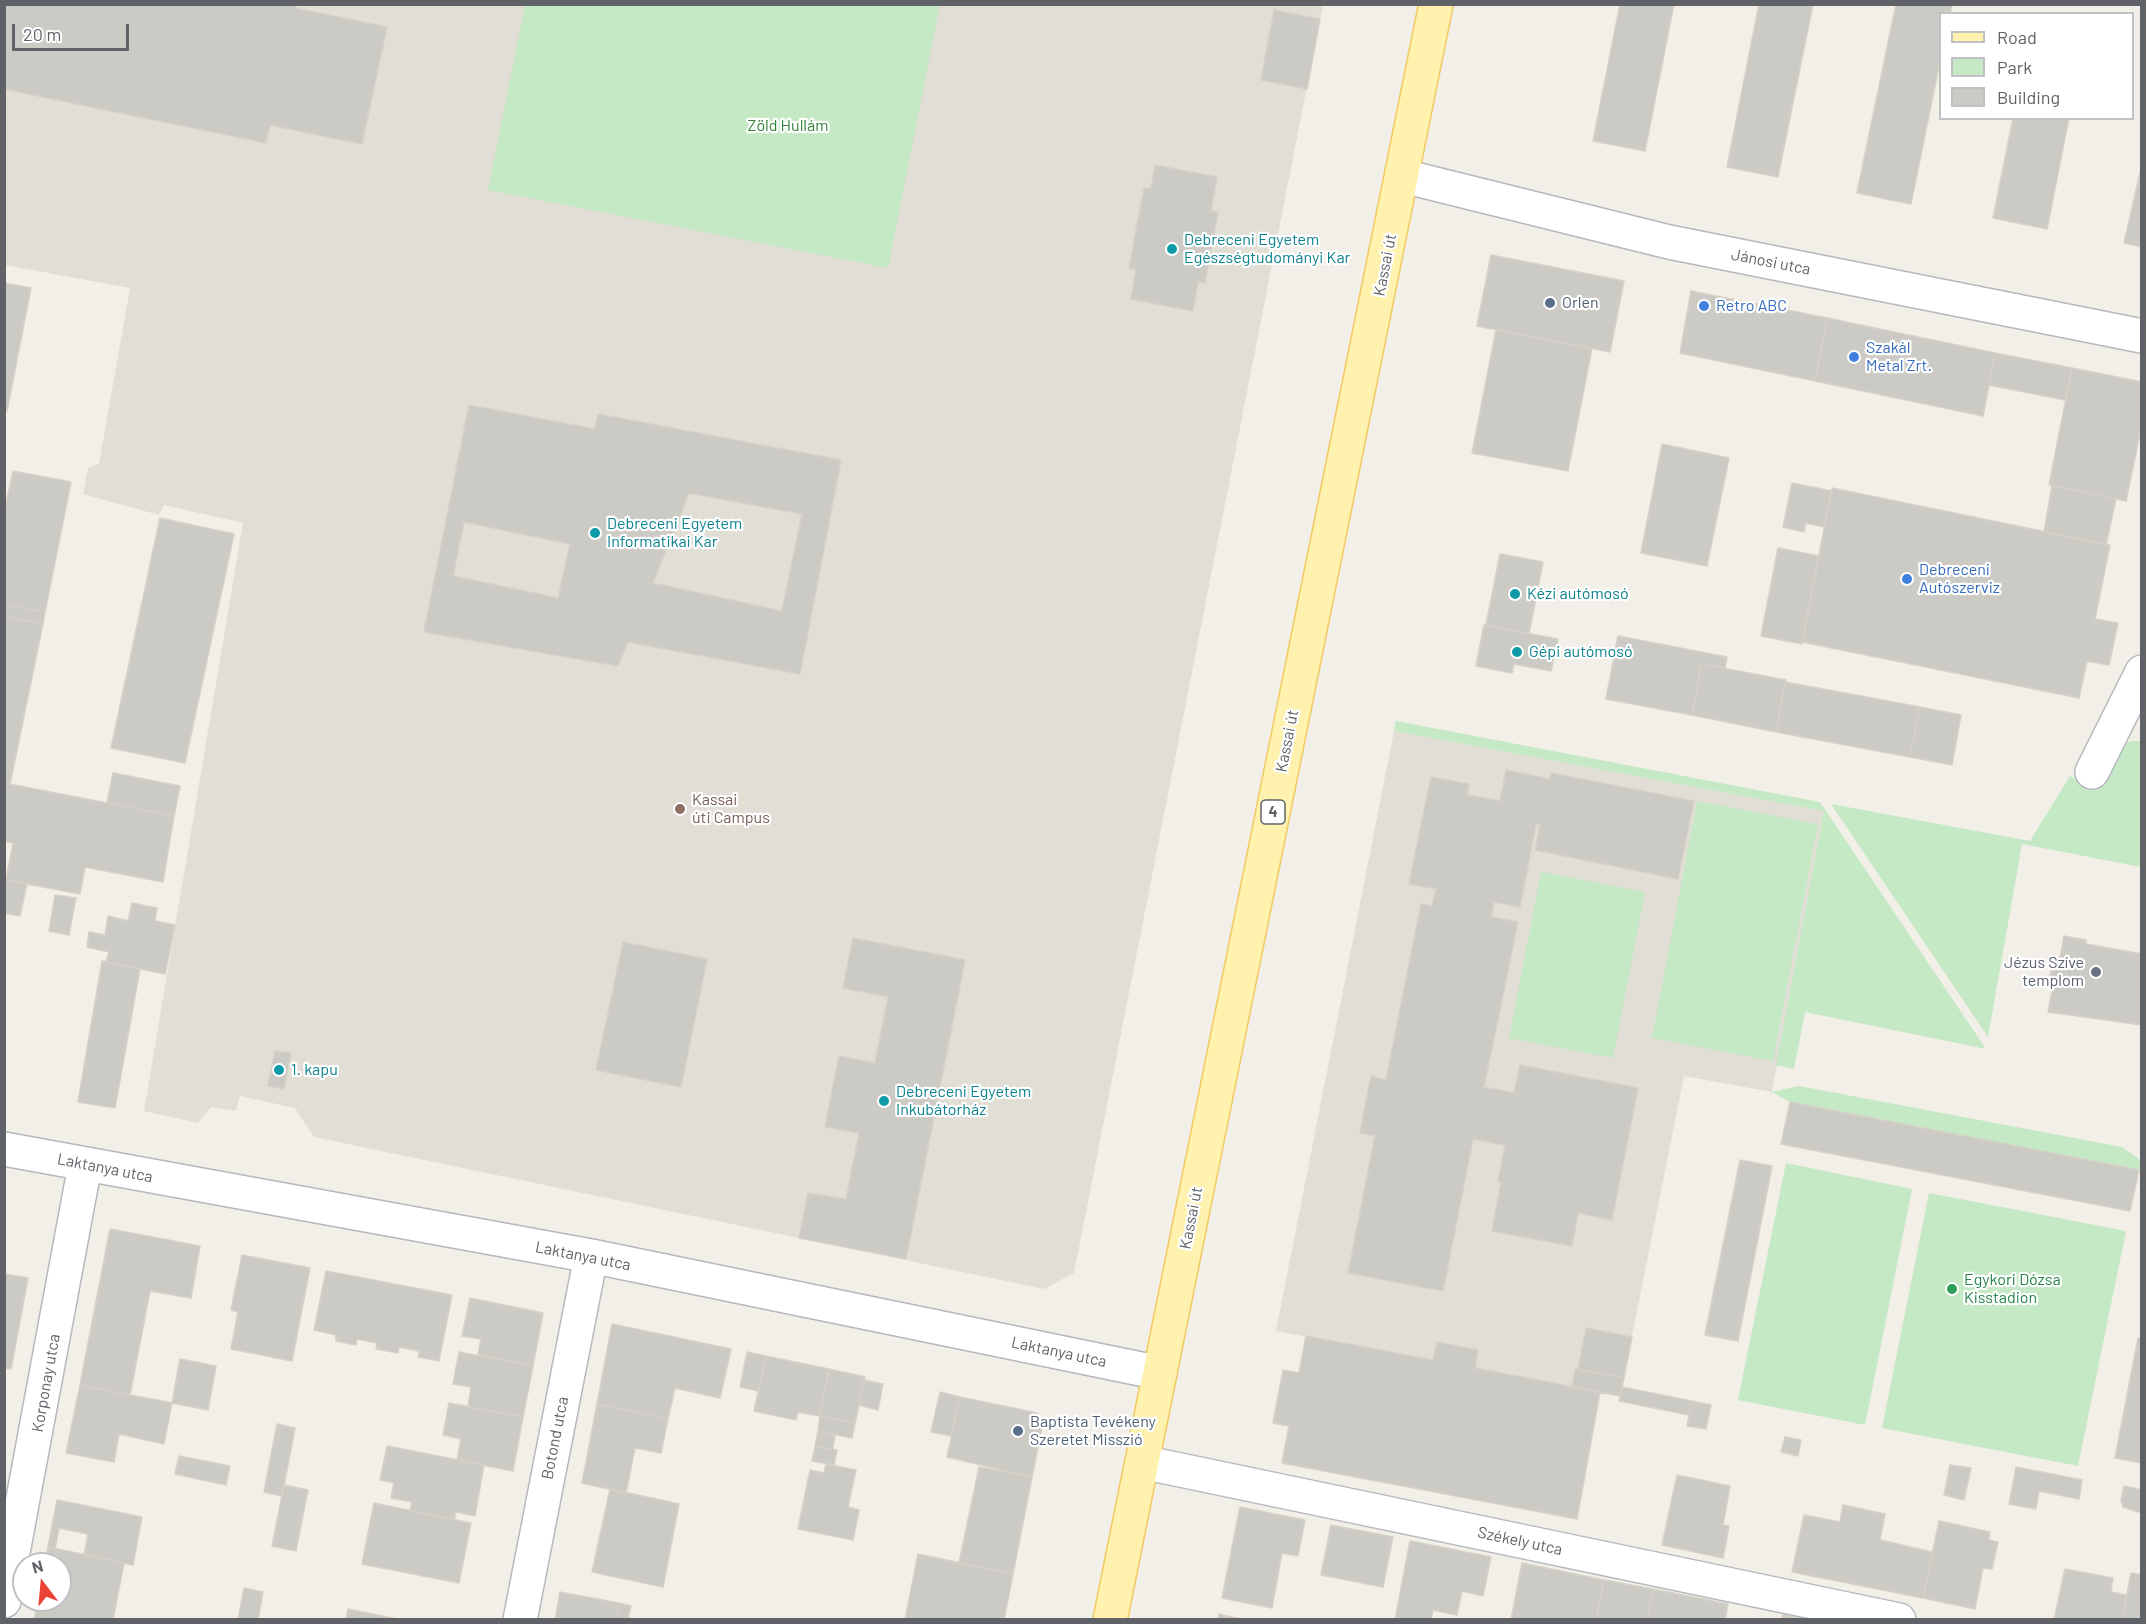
<!DOCTYPE html>
<html>
<head>
<meta charset="utf-8">
<style>
	body { margin:0 }
	#map { position:relative; width:2146px; height:1624px; overflow:hidden; background:#f1efe8; font-family:Barlow,sans-serif }
	canvas { display:block }
	.frame { position:absolute; inset:0; border:6px solid #5f6368; pointer-events:none }
	.legend { position:absolute; left:1939px; top:12px; width:195px; height:108px; box-sizing:border-box; background:#fff; border:2px solid #bfc1c3; margin:0; padding:8px 10px; list-style:none; font-size:18px; color:#5f6368 }
	.legend li { display:flex; align-items:center; gap:12px; height:30px }
	.legend b { width:30px; border:2px solid #bfc1c3 }
	.north { position:absolute; left:12px; top:1552px; width:60px; height:60px; box-sizing:border-box; background:#fff; border:2px solid #bfc1c3; border-radius:50%; rotate:344deg; font-size:16px; font-weight:700; line-height:24px; text-align:center; color:#5f6368 }
	.north::after { content:''; display:block; margin:auto; width:21px; height:27px; background:#ea4335; clip-path:polygon(50% 0,100% 100%,50% 72%,0 100%) }
	.scale { position:absolute; left:12px; top:24px; width:117px; height:27px; box-sizing:border-box; border:3px solid #5f6368; border-top:0; padding-left:8px; font-size:18px; line-height:21px; white-space:nowrap; color:#5f6368; -webkit-text-stroke:4px #fff; paint-order:stroke }
</style>
</head>
<body>
<div id="map">
<canvas width="2146" height="1624"></canvas>
<div class="frame"></div>
<ul class="legend">
<li><b style="height:8px;background:#fff2af"></b>Road</li>
<li><b style="height:16px;background:#c5e8c5"></b>Park</li>
<li><b style="height:16px;background:#cccac5"></b>Building</li>
</ul>
<div class="north">N</div>
<div class="scale">20 m</div>
</div>
<script>
const ctx = document.querySelector('canvas').getContext('2d');
ctx.lineJoin = 'round';
function fill(path, color) {
  ctx.fillStyle = color;
  ctx.fill(path, 'evenodd');
}
function poly(rows) {
  const path = new Path2D();
  for (const r of rows) {
    path.moveTo(r[0], r[1]);
    for (let i = 2; i < r.length; i += 2) path.lineTo(r[i], r[i + 1]);
  }
  return path;
}
function stroke(path, color, width, dash) {
  ctx.strokeStyle = color;
  ctx.lineWidth = width;
  ctx.lineCap = dash ? 'butt' : 'round';
  ctx.setLineDash(dash || []);
  ctx.stroke(path);
}
function drawText(font, color, halo, rows, align = 'center') {
  ctx.font = font + ' Barlow,sans-serif';
  ctx.lineWidth = 4.5;
  ctx.setLineDash([]);
  ctx.textBaseline = 'middle';
  ctx.strokeStyle = halo;
  ctx.fillStyle = color;
  for (const [text, x, y, turn = 0] of rows) {
    ctx.save();
    ctx.translate(x, y);
    ctx.rotate((+turn || 0) * Math.PI / 180);
    ctx.textAlign = isNaN(turn) ? turn : align;
    if (halo) ctx.strokeText(text, 0, 0);
    ctx.fillText(text, 0, 0);
    ctx.restore();
  }
}
fill(poly([
	[4,5,1323,5,1074,1273,1044,1289,314,1137,295,1108,240,1096,236,1111,211,1107,198,1123,144,1111,243,523,164,505,159,515,83,494,88,468,99,464,130,288,5,265],
	[1394,731,1824,811,1772,1092,1684,1076,1620,1396,1276,1331]
]), '#e1ded6');
fill(poly([
	[525,5,940,5,888,268,488,190],
	[1396,721,1820,802,1986,1049,1805,1012,1794,1069,1776,1065,1824,811,1394,731],
	[2131,741,2141,741,2141,867,2022,844,1988,1037,1831,804,2030,841,2070,776,2093,787,2118,747],
	[1697,801,1818,824,1773,1061,1652,1038],
	[1541,872,1645,892,1613,1058,1509,1038],
	[1799,1086,2122,1147,2140,1160,2141,1173,2138,1170,1790,1102,1772,1092],
	[1786,1163,1912,1189,1865,1425,1738,1400],
	[1929,1193,2126,1231,2078,1466,1882,1428]
]), '#c5e8c5');
const building = poly([
	[4,4,296,4,295,8,387,27,362,144,270,125,266,143,4,89,4,4],
	[1620,4,1674,4,1645,151,1593,141,1620,4],
	[1759,4,1813,4,1778,177,1727,167,1759,4],
	[1896,4,1952,4,1950,14,1940,14,1940,61,1911,204,1857,193,1896,4],
	[1274,10,1320,19,1307,89,1261,80,1274,10],
	[2013,118,2069,118,2047,229,1993,218,2013,118],
	[2142,164,2142,247,2124,243,2142,164],
	[1155,165,1217,177,1211,211,1218,212,1205,283,1198,282,1193,311,1131,299,1136,270,1129,268,1144,188,1151,189,1155,165],
	[1491,255,1624,281,1610,352,1477,326,1491,255],
	[4,283,31,288,7,411,4,411,4,283],
	[1691,291,1827,318,1815,381,1680,353,1691,291],
	[1827,318,1995,353,1983,416,1815,381,1827,318],
	[1496,330,1592,348,1568,471,1472,453,1496,330],
	[1995,353,2072,368,2065,400,1989,385,1995,353],
	[2072,368,2142,382,2142,424,2126,501,2049,485,2072,368],
	[469,405,595,429,598,414,841,460,800,674,628,642,618,666,424,632,469,405],
	[689,493,802,514,782,611,653,583,689,493],
	[464,522,570,544,558,598,453,576,464,522],
	[1662,444,1729,458,1707,566,1641,553,1662,444],
	[13,471,71,482,45,612,4,605,4,513,13,471],
	[1792,483,1832,491,1824,527,1806,523,1804,532,1783,527,1792,483],
	[2052,486,2116,499,2106,545,2044,532,2052,486],
	[1832,488,2110,545,2095,619,2118,623,2109,665,2087,661,2079,698,1802,642,1832,488],
	[160,518,234,534,185,763,111,748,160,518],
	[1778,548,1819,556,1802,644,1761,636,1778,548],
	[1500,554,1543,562,1529,634,1486,625,1500,554],
	[4,605,45,612,43,624,4,616,4,605],
	[4,616,43,624,10,784,4,783,4,616],
	[1484,625,1558,639,1551,671,1514,664,1512,673,1476,666,1484,625],
	[1618,636,1727,657,1725,668,1701,664,1692,715,1606,699,1618,636],
	[1701,664,1786,680,1776,732,1692,715,1701,664],
	[1785,682,1920,707,1910,757,1776,732,1785,682],
	[1920,707,1961,715,1952,765,1910,757,1920,707],
	[1506,770,1550,779,1551,773,1694,801,1678,879,1535,850,1540,824,1536,824,1520,907,1494,902,1491,917,1518,922,1484,1087,1514,1093,1520,1065,1638,1088,1612,1220,1578,1213,1572,1246,1492,1231,1501,1182,1498,1182,1505,1145,1473,1139,1443,1291,1348,1273,1375,1136,1360,1133,1371,1076,1386,1080,1421,904,1432,906,1436,889,1409,884,1431,777,1469,784,1467,795,1500,801,1506,770],
	[113,773,180,786,174,816,107,803,113,773],
	[4,783,174,816,163,882,85,867,80,894,6,880,13,843,4,841,4,783],
	[4,880,27,883,20,916,4,913,4,880],
	[55,895,76,898,69,935,49,931,55,895],
	[132,903,157,908,155,921,175,925,165,974,106,962,109,952,87,947,89,932,105,935,108,916,128,921,132,903],
	[2064,936,2086,940,2086,944,2142,954,2142,1025,2048,1012,2053,987,2048,987,2054,957,2060,958,2064,936],
	[853,938,965,960,906,1259,799,1238,808,1193,846,1199,859,1133,825,1127,839,1056,875,1063,888,997,843,988,853,938],
	[623,942,707,959,681,1087,596,1070,623,942],
	[102,961,140,969,115,1108,78,1102,102,961],
	[275,1051,291,1053,284,1089,268,1086,275,1051],
	[1790,1102,2139,1170,2130,1211,1781,1144,1790,1102],
	[1740,1160,1772,1166,1738,1341,1705,1335,1740,1160],
	[110,1229,200,1246,191,1298,150,1291,130,1395,80,1385,110,1229],
	[242,1255,310,1268,292,1361,231,1349,238,1312,231,1310,242,1255],
	[326,1271,452,1295,439,1361,418,1357,419,1351,399,1347,398,1353,376,1349,377,1343,357,1339,356,1345,336,1341,336,1335,314,1330,326,1271],
	[4,1274,28,1278,11,1369,4,1368,4,1274],
	[470,1298,543,1313,533,1366,478,1355,481,1339,462,1336,470,1298],
	[612,1324,731,1349,720,1398,675,1388,668,1419,597,1404,612,1324],
	[1586,1328,1632,1337,1624,1378,1578,1369,1586,1328],
	[1306,1336,1433,1360,1437,1342,1478,1350,1475,1368,1600,1392,1577,1519,1282,1463,1289,1426,1273,1423,1283,1370,1299,1373,1306,1336],
	[2138,1338,2142,1338,2142,1463,2115,1458,2138,1338],
	[459,1352,533,1366,523,1417,468,1407,471,1387,453,1384,459,1352],
	[747,1352,766,1356,759,1391,740,1387,747,1352],
	[766,1356,829,1369,820,1416,798,1412,796,1420,754,1411,766,1356],
	[180,1359,216,1366,208,1410,172,1403,180,1359],
	[829,1369,865,1377,855,1423,820,1416,829,1369],
	[1575,1369,1624,1378,1620,1396,1572,1387,1575,1369],
	[864,1380,883,1384,878,1410,859,1405,864,1380],
	[80,1385,172,1403,164,1444,119,1434,114,1462,66,1453,80,1385],
	[1622,1387,1692,1401,1689,1415,1619,1401,1622,1387],
	[940,1392,960,1397,951,1436,931,1432,940,1392],
	[960,1397,1037,1413,1043,1422,1032,1477,947,1457,960,1397],
	[1692,1401,1711,1405,1706,1429,1687,1426,1692,1401],
	[449,1403,523,1417,513,1471,457,1460,461,1439,443,1435,449,1403],
	[597,1404,668,1419,661,1453,635,1448,626,1493,582,1483,597,1404],
	[820,1416,855,1423,852,1438,818,1431,820,1416],
	[277,1424,295,1428,282,1496,264,1492,277,1424],
	[818,1431,835,1435,833,1449,815,1446,818,1431],
	[1785,1437,1801,1440,1798,1456,1781,1452,1785,1437],
	[387,1446,484,1465,475,1516,456,1512,454,1520,410,1511,412,1502,391,1498,394,1483,380,1480,387,1446],
	[815,1446,837,1450,834,1465,812,1461,815,1446],
	[179,1456,230,1466,226,1485,175,1474,179,1456],
	[826,1464,856,1470,848,1507,859,1510,853,1540,798,1529,810,1470,824,1473,826,1464],
	[1950,1465,1971,1468,1964,1500,1944,1495,1950,1465],
	[979,1467,1032,1477,1013,1574,959,1563,979,1467],
	[2016,1467,2082,1480,2079,1499,2039,1491,2036,1509,2009,1504,2016,1467],
	[1677,1475,1730,1486,1723,1525,1729,1526,1723,1558,1662,1545,1677,1475],
	[284,1485,308,1490,296,1551,272,1546,284,1485],
	[2124,1486,2142,1490,2142,1513,2123,1507,2121,1500,2124,1486],
	[610,1489,679,1504,663,1587,592,1572,610,1489],
	[57,1500,142,1517,133,1565,84,1555,88,1534,59,1528,55,1549,48,1547,57,1500],
	[374,1503,471,1523,459,1583,362,1564,374,1503],
	[1843,1505,1885,1514,1880,1540,1932,1552,1923,1598,1792,1572,1804,1515,1840,1522,1843,1505],
	[1240,1507,1305,1520,1298,1556,1282,1553,1272,1608,1222,1598,1240,1507],
	[1939,1521,1990,1532,1989,1540,1998,1542,1992,1569,1983,1568,1975,1609,1923,1598,1939,1521],
	[1331,1525,1393,1537,1383,1587,1321,1575,1331,1525],
	[1410,1541,1491,1557,1483,1596,1462,1591,1457,1615,1433,1610,1431,1620,1395,1620,1410,1541],
	[48,1547,124,1563,113,1620,34,1620,38,1600,60,1600,60,1564,45,1564,48,1547],
	[918,1554,1013,1574,1004,1620,905,1620,918,1554],
	[1522,1563,1604,1580,1596,1620,1511,1620,1522,1563],
	[2065,1569,2113,1578,2111,1592,2127,1595,2122,1620,2054,1620,2065,1569],
	[2131,1573,2142,1575,2142,1620,2122,1620,2131,1573],
	[1604,1580,1653,1589,1647,1620,1596,1620,1604,1580],
	[244,1588,263,1592,258,1620,238,1620,244,1588],
	[1653,1589,1728,1604,1725,1620,1647,1620,1653,1589],
	[560,1592,619,1603,616,1620,555,1620,560,1592],
	[619,1603,631,1606,628,1617,634,1620,616,1620,619,1603],
	[348,1609,402,1620,346,1620,348,1609],
	[1219,1614,1244,1620,1218,1620,1219,1614],
	[1783,1615,1806,1620,1782,1620,1783,1615]
]);
fill(building, '#cccac5');
stroke(building, '#d6d1c6', 1.5);
const minor = poly([
	[1403,176,1669,242,2142,336],
	[2092,772,2142,672],
	[4,1149,591,1256,1160,1373],
	[1142,1462,1899,1620],
	[4,1601,85,1165],
	[520,1620,591,1256]
]);
const major = poly([
	[1110,1620,1436,4]
]);
stroke(minor, '#b5b8bc', 36);
stroke(major, '#f2c960', 36);
stroke(minor, '#fff', 33);
stroke(major, '#fff2af', 33);
for (const [x, y, r, color] of [
	[1172,249,6,"#0f9aa8"],
	[1550,303,6,"#5c6f8a"],
	[1704,306,6,"#3f7fe0"],
	[1854,357,6,"#3f7fe0"],
	[595,533,6,"#0f9aa8"],
	[1907,579,6,"#3f7fe0"],
	[1515,594,6,"#0f9aa8"],
	[1517,652,6,"#0f9aa8"],
	[680,809,6,"#8d6e63"],
	[2096,972,6,"#6b7280"],
	[279,1070,6,"#0f9aa8"],
	[884,1101,6,"#0f9aa8"],
	[1952,1289,6,"#2e9e5b"],
	[1018,1431,6,"#5c6f8a"]
]) {
  const dot = new Path2D();
  dot.arc(x, y, r, 0, 2 * Math.PI);
  ctx.fillStyle = color;
  ctx.fill(dot);
  stroke(dot, '#fff', 2);
}
for (const [x, y, w] of [
	[1273,812,24]
]) {
  const box = new Path2D();
  box.roundRect(x - w / 2, y - 12, w, 24, 4.5);
  ctx.fillStyle = '#fff';
  ctx.fill(box);
  stroke(box, '#5f6368', 1.5);
}
drawText('bold 15px', '#5f6368', null, [
	["4",1273,812]
]);
drawText('16px', '#348238', '#fff', [
	["Zöld Hullám",788,126]
]);
drawText('16px', '#0d838f', '#fff', [
	["Debreceni Egyetem",1184,240],
	["Egészségtudományi Kar",1184,258],
	["Debreceni Egyetem",607,524],
	["Informatikai Kar",607,542],
	["Kézi autómosó",1527,594],
	["Gépi autómosó",1529,652],
	["1. kapu",291,1070],
	["Debreceni Egyetem",896,1092],
	["Inkubátorház",896,1110]
], 'left');
drawText('16px', '#5f6368', '#fff', [
	["Jánosi utca",1771,262,11],
	["Kassai út",1385,265,-79],
	["Kassai út",1287,741,-79],
	["Laktanya utca",105,1168,11],
	["Kassai út",1191,1218,-79],
	["Laktanya utca",583,1256,11],
	["Laktanya utca",1059,1352,12],
	["Korponay utca",46,1383,-80],
	["Botond utca",555,1438,-79],
	["Székely utca",1520,1541,12]
]);
drawText('16px', '#4e5e75', '#fff', [
	["Orlen",1562,303],
	["Baptista Tevékeny",1030,1422],
	["Szeretet Misszió",1030,1440]
], 'left');
drawText('16px', '#366cbe', '#fff', [
	["Retro ABC",1716,306],
	["Szakál",1866,348],
	["Metal Zrt.",1866,366],
	["Debreceni",1919,570],
	["Autószerviz",1919,588]
], 'left');
drawText('16px', '#785e54', '#fff', [
	["Kassai",692,800],
	["úti Campus",692,818]
], 'left');
drawText('16px', '#5b616d', '#fff', [
	["Jézus Szíve",2084,963],
	["templom",2084,981]
], 'right');
drawText('16px', '#27864d', '#fff', [
	["Egykori Dózsa",1964,1280],
	["Kisstadion",1964,1298]
], 'left');
</script>
</body>
</html>
